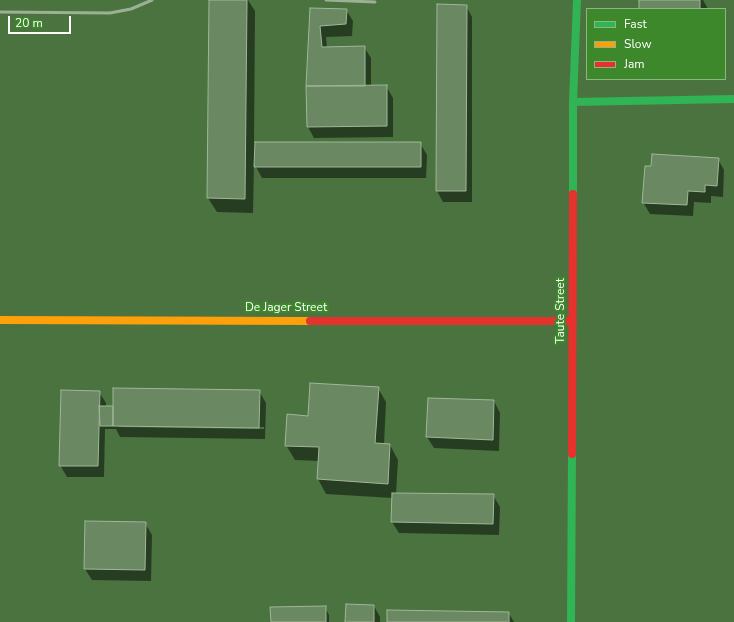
<!DOCTYPE html>
<html>
<head>
<meta charset="utf-8">
<style>
	body { margin:0 }
	#map { position:relative; width:734px; height:622px; overflow:hidden; background:#4a7340; font-family:"Nunito Sans",sans-serif }
	canvas { display:block }
	.legend { position:absolute; left:586px; top:8px; width:140px; height:72px; box-sizing:border-box; background:#3d882b; border:1px solid #8bb880; margin:0; padding:5px 7px; list-style:none; font-size:12px; color:#fff }
	.legend li { display:flex; align-items:center; gap:8px; height:20px }
	.legend b { width:20px; border:1px solid #8bb880 }
	.scale { position:absolute; left:8px; top:16px; width:63px; height:18px; box-sizing:border-box; border:2px solid #fff; border-top:0; padding-left:5px; font-size:12px; line-height:14px; white-space:nowrap; color:#fff; -webkit-text-stroke:3px #3d882b; paint-order:stroke }
</style>
</head>
<body>
<div id="map">
<canvas width="734" height="622"></canvas>
<ul class="legend">
<li><b style="height:5px;background:#30b455"></b>Fast</li>
<li><b style="height:5px;background:#ff9f0a"></b>Slow</li>
<li><b style="height:5px;background:#e5322d"></b>Jam</li>
</ul>
<div class="scale">20 m</div>
</div>
<script>
const ctx = document.querySelector('canvas').getContext('2d');
ctx.lineJoin = 'round';
function fill(path, color) {
  ctx.fillStyle = color;
  ctx.fill(path, 'evenodd');
}
function poly(rows) {
  const path = new Path2D();
  for (const r of rows) {
    path.moveTo(r[0], r[1]);
    for (let i = 2; i < r.length; i += 2) path.lineTo(r[i], r[i + 1]);
  }
  return path;
}
function stroke(path, color, width, dash) {
  ctx.strokeStyle = color;
  ctx.lineWidth = width;
  ctx.lineCap = dash ? 'butt' : 'round';
  ctx.setLineDash(dash || []);
  ctx.stroke(path);
}
function drawText(font, color, halo, rows, align = 'center') {
  ctx.font = font + ' "Nunito Sans",sans-serif';
  ctx.lineWidth = 4;
  ctx.setLineDash([]);
  ctx.textBaseline = 'middle';
  ctx.strokeStyle = halo;
  ctx.fillStyle = color;
  for (const [text, x, y, turn = 0] of rows) {
    ctx.save();
    ctx.translate(x, y);
    ctx.rotate((+turn || 0) * Math.PI / 180);
    ctx.textAlign = isNaN(turn) ? turn : align;
    if (halo) ctx.strokeText(text, 0, 0);
    ctx.fillText(text, 0, 0);
    ctx.restore();
  }
}
fill(poly([
	[210,0,248,0,255,11,254,143,420,143,427,155,426,178,262,178,254,163,253,213,217,212,208,198],
	[640,0,703,0,708,9,640,9],
	[438,5,466,6,472,17,472,202,443,202,437,191],
	[311,9,346,10,353,21,352,36,326,37,327,48,364,47,371,58,371,87,386,86,393,98,393,137,314,138,308,127],
	[718,159,724,170,723,197,711,196,711,203,694,202,693,216,650,214,643,202,652,167],
	[378,388,386,402,384,445,390,445,398,460,396,494,493,495,500,507,499,535,399,533,392,522,393,498,326,494,318,479,319,461,295,460,286,445,309,417],
	[259,391,266,403,265,439,120,437,116,429,105,429,104,477,67,477,60,465,99,392,106,403,106,407],
	[119,425,264,427,264,429,119,427],
	[494,401,500,413,499,451,434,448,427,437],
	[145,523,152,535,151,581,92,580,85,569],
	[374,606,380,617,380,622,346,622],
	[325,607,329,615,329,622,272,622],
	[508,612,514,622,388,622]
]), '#0007');
const building = poly([
	[209,0,247,0,245,199,207,198,209,0],
	[639,0,700,0,700,9,639,9,639,0],
	[437,4,467,5,466,191,436,191,437,4],
	[310,8,347,9,346,24,320,26,322,47,365,46,365,86,306,86,310,8],
	[387,85,387,126,307,127,306,86,387,85],
	[255,142,421,142,421,167,254,167,255,142],
	[652,154,719,158,717,186,705,185,705,192,688,191,687,205,642,203,645,166,651,166,652,154],
	[310,383,379,387,375,443,390,444,388,484,317,479,319,447,285,446,287,414,308,416,310,383],
	[113,388,260,390,259,428,113,426,113,388],
	[61,390,100,391,98,466,59,466,61,390],
	[428,398,494,400,493,440,426,437,428,398],
	[99,406,113,406,113,426,100,426,99,406],
	[392,493,494,494,493,524,391,522,392,493],
	[85,521,146,522,145,570,84,569,85,521],
	[346,604,374,605,374,622,345,622,346,604],
	[326,606,326,622,271,622,270,607,326,606],
	[387,610,509,612,509,622,387,622,387,610]
]);
fill(building, '#6a8861');
stroke(building, '#a0b79a', 1);
stroke(poly([
	[326,0,375,2],
	[0,12,110,13,131,9,152,0]
]), '#9ab194', 3);
stroke(poly([
	[573,102,734,99],
	[573,194,573,102,577,0],
	[571,622,572,454]
]), '#30b455', 8);
stroke(poly([
	[0,320,310,321]
]), '#ff9f0a', 8);
stroke(poly([
	[310,321,573,321],
	[572,454,573,194]
]), '#e5322d', 8);
drawText('12px', '#fff', '#3d882b', [
	["De Jager Street",286,308],
	["Taute Street",561,311,-90]
]);
</script>
</body>
</html>
